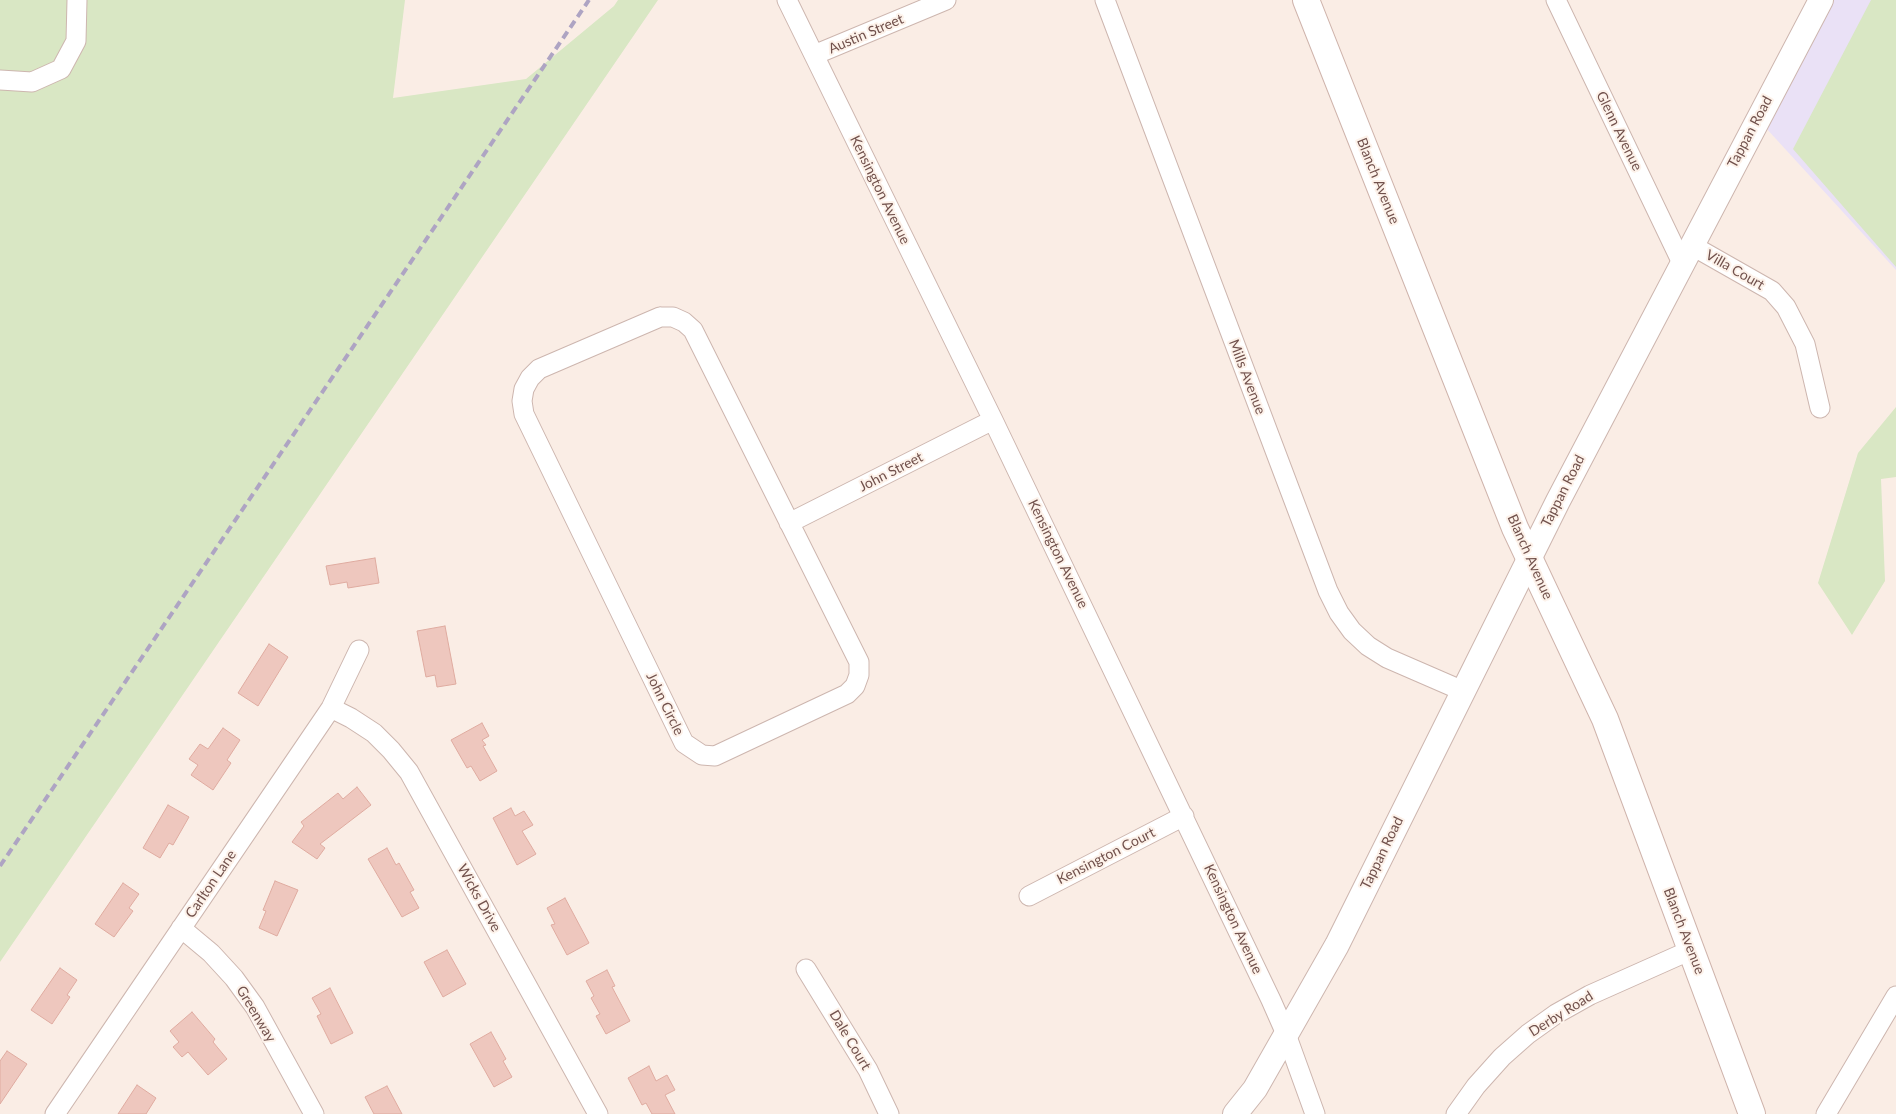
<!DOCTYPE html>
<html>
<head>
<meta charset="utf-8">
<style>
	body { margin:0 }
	canvas { display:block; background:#faede5 }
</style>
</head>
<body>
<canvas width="1896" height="1114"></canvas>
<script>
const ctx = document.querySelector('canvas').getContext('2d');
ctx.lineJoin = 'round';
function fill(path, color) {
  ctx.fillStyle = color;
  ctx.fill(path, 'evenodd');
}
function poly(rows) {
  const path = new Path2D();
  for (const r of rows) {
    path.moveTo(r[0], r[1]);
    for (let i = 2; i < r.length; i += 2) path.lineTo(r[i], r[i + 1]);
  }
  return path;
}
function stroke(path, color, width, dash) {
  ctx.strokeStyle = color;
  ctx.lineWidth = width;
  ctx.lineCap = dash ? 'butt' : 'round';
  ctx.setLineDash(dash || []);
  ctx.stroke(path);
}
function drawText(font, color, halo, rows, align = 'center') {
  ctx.font = font + ' Lato,sans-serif';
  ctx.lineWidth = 4;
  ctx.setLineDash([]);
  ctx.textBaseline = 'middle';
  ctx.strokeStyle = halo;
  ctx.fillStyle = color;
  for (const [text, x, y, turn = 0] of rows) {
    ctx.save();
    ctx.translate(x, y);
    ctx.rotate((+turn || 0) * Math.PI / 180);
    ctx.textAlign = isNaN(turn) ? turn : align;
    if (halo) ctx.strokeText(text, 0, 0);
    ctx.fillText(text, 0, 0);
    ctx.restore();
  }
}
fill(poly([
	[1821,0,1896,0,1896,270,1765,127]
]), '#eae1f6');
fill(poly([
	[0,0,405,0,393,98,526,79,614,6,618,0,658,0,0,962],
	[1871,0,1896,0,1896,267,1793,149],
	[1896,407,1896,477,1881,479,1885,581,1852,635,1818,583,1858,453]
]), '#d9e7c4');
const building = poly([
	[375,558,379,583,348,588,347,582,330,585,326,566,375,558],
	[445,626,456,684,437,687,435,675,426,677,417,631,445,626],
	[269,644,288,657,258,706,238,693,269,644],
	[482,723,489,736,482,740,486,745,483,746,497,771,480,781,471,766,467,768,451,740,482,723],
	[223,728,240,740,227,760,231,763,213,790,191,775,198,765,189,759,200,744,208,749,223,728],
	[357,787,371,805,320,844,325,848,317,859,292,842,304,826,301,822,338,793,343,799,357,787],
	[168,805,189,817,173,845,169,843,160,858,143,848,168,805],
	[511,808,515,816,524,811,533,825,522,831,536,854,517,865,493,818,511,808],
	[387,848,396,865,399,863,414,890,410,892,419,908,402,917,368,859,387,848],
	[275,881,298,890,277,936,259,928,266,911,263,910,275,881],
	[123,883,139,894,129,908,133,911,114,937,95,924,123,883],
	[565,898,589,943,567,955,551,925,555,924,547,908,565,898],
	[447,950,466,984,443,997,424,962,447,950],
	[60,968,77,980,67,995,70,997,52,1024,31,1010,60,968],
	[607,970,615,986,612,987,630,1021,606,1034,596,1016,600,1014,591,998,594,996,586,981,607,970],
	[330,988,353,1033,331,1044,317,1016,321,1014,312,998,330,988],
	[192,1012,215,1039,213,1042,227,1059,208,1075,188,1052,182,1057,173,1047,179,1042,170,1031,192,1012],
	[491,1032,506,1059,503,1061,512,1077,494,1087,470,1044,491,1032],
	[7,1051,27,1064,0,1104,0,1061,7,1051],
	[649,1066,656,1081,667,1075,675,1090,665,1095,675,1114,652,1114,646,1103,642,1105,628,1078,649,1066],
	[137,1085,156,1098,146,1114,118,1114,137,1085],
	[387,1086,402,1114,374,1114,365,1097,387,1086]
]);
fill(building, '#eec7be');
stroke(building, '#dfaba0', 1);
const minor = poly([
	[787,0,993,420,1271,1000,1286,1034,1315,1114],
	[1105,0,1328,591,1339,613,1352,631,1368,646,1387,658,1463,691],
	[1556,0,1682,263],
	[814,55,946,0],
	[0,80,32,82,61,69,76,41,77,0],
	[1691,245,1772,291,1786,307,1805,344,1820,408],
	[660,317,673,317,684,322,693,330,859,662,859,675,855,686,847,694,715,756,702,755,684,743,524,414,522,401,524,389,530,378,539,369,660,317],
	[789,523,993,420],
	[331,708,351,718,374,733,391,750,409,772,598,1114],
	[1029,896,1184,816],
	[181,928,211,953,234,978,255,1007,314,1114],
	[806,969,868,1070,889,1114],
	[55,1114,331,708,359,650],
	[1456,1114,1476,1086,1502,1057,1528,1034,1556,1014,1590,995,1691,950],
	[1826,1114,1896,996]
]);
const tertiary = poly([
	[1235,1114,1255,1089,1337,945,1558,501,1821,0]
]);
const secondary = poly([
	[1306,0,1515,528,1605,719,1752,1114]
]);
stroke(minor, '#cdb6af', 21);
stroke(tertiary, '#cdb6af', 26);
stroke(secondary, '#cfb4ac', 28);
stroke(minor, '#fff', 19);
stroke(tertiary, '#fff', 24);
stroke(secondary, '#fff', 26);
stroke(poly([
	[0,866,589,0]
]), '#aea4c3', 4, [8, 5]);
drawText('14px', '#71514c', '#fdf2ea', [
	["Austin Street",866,34,-23],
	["Glenn Avenue",1619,131,64],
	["Tappan Road",1750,132,-62],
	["Blanch Avenue",1378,181,68],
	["Kensington Avenue",880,190,64],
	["Villa Court",1735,270,30],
	["Mills Avenue",1247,377,69],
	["John Street",891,472,-27],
	["Tappan Road",1563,491,-63],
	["Kensington Avenue",1058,554,64],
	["Blanch Avenue",1530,557,66],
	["John Circle",665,704,64],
	["Tappan Road",1382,853,-64],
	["Kensington Court",1106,856,-27],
	["Carlton Lane",211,884,-56],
	["Wicks Drive",479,898,61],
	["Kensington Avenue",1233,919,65],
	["Blanch Avenue",1684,931,69],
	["Greenway",256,1014,59],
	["Derby Road",1561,1014,-32],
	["Dale Court",850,1040,59]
]);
</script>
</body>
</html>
